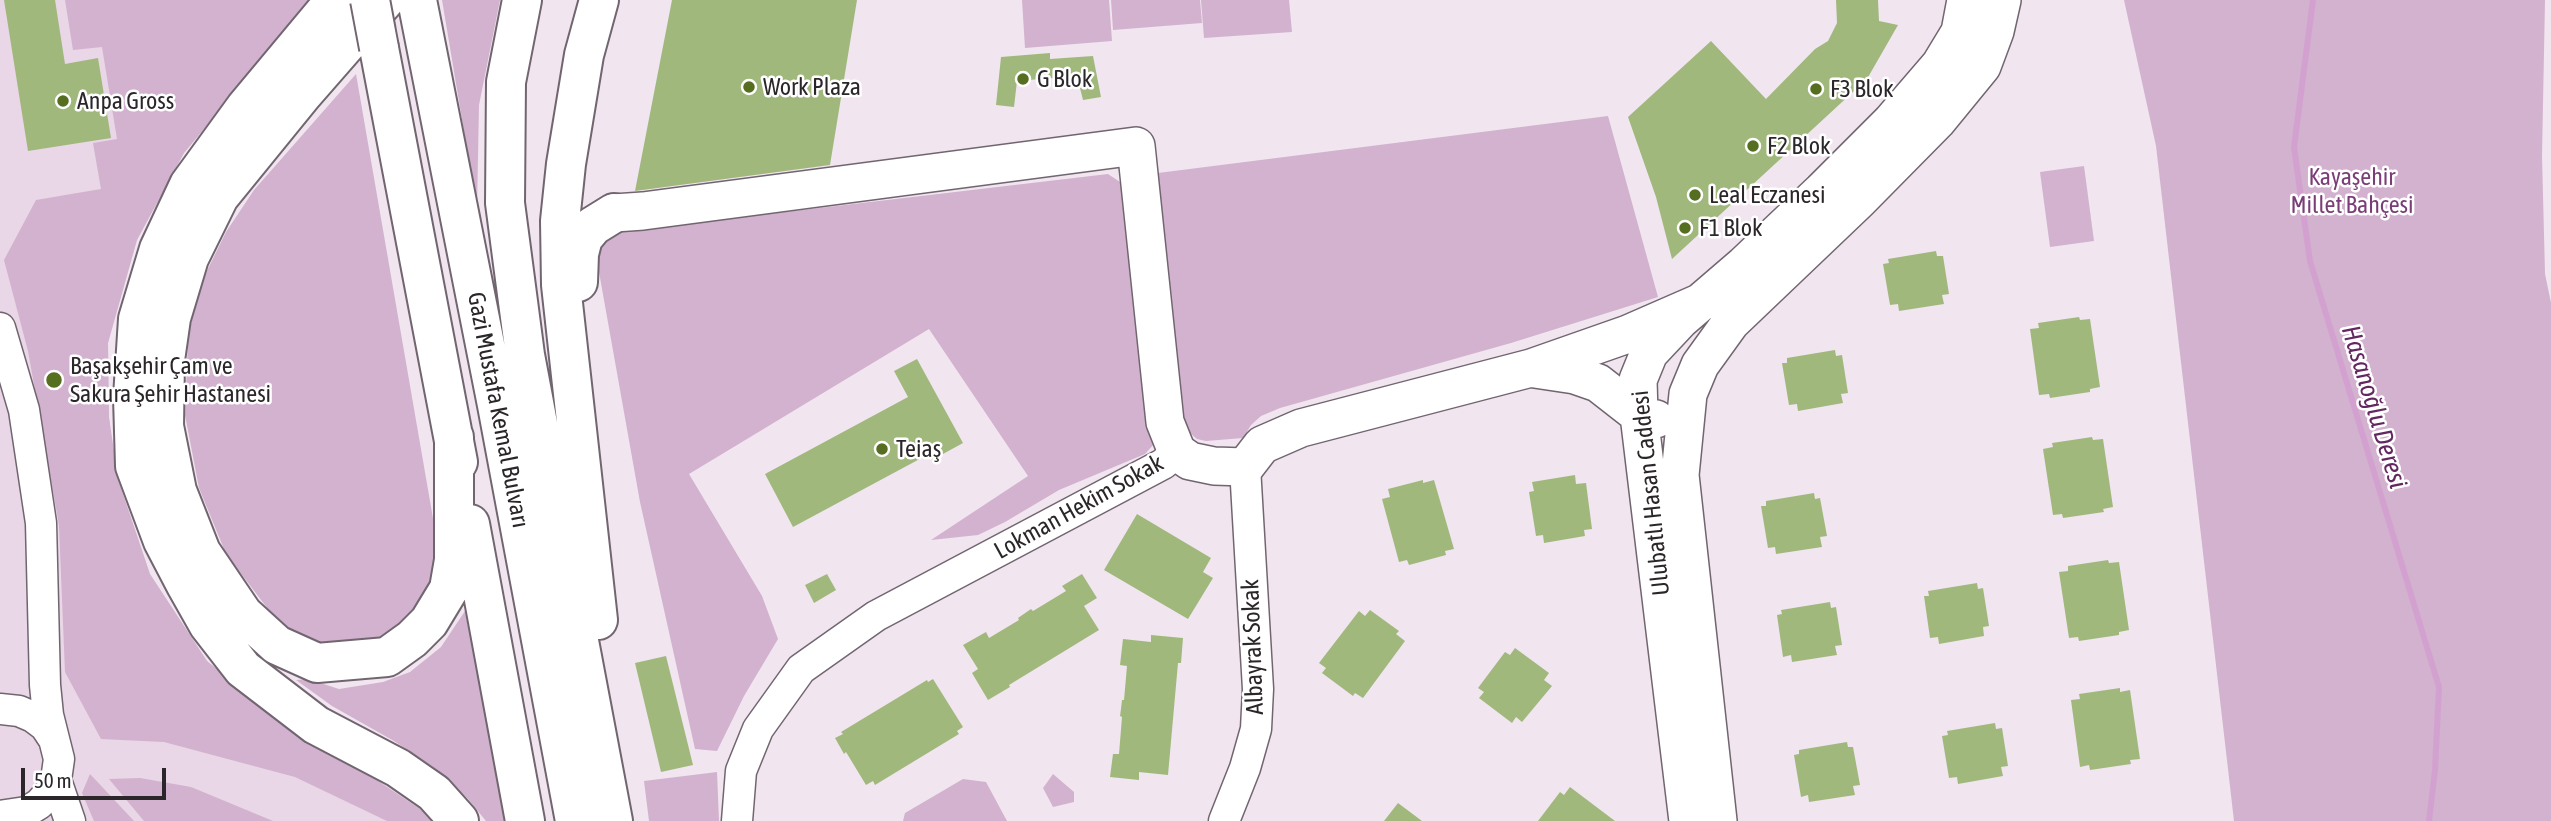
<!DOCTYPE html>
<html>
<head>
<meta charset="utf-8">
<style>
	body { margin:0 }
	#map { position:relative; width:2551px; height:821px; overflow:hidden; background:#f1e5f0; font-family:"Asap Condensed",sans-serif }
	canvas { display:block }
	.scale { position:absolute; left:21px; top:768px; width:145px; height:32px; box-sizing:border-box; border:4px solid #2b262a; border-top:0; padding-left:9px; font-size:21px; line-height:24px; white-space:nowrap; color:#2b262a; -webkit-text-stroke:5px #fff; paint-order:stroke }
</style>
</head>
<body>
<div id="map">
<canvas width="2551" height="821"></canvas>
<div class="scale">50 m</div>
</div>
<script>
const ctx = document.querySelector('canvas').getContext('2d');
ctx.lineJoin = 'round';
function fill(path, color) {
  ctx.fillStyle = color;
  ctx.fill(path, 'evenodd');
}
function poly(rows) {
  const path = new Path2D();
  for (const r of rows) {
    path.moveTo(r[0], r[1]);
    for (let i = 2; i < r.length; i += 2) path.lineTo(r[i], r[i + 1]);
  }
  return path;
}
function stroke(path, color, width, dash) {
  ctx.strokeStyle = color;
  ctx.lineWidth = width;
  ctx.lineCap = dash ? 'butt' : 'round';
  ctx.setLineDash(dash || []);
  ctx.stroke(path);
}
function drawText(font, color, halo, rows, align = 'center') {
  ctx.font = font + ' "Asap Condensed",sans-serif';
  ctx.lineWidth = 5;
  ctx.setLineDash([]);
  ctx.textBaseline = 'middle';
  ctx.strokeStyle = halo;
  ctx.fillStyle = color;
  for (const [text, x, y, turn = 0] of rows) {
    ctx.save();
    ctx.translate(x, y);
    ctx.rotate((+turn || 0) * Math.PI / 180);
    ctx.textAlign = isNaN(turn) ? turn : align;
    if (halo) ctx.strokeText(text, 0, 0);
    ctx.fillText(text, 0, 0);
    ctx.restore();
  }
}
fill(poly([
	[0,0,311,0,184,153,137,240,108,343,109,417,115,471,150,574,207,661,280,720,423,811,431,821,0,821]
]), '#e9d6e6');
fill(poly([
	[65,0,311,0,184,153,137,240,108,343,109,417,118,479,150,574,207,661,280,720,356,766,423,811,431,821,387,821,295,777,164,742,101,739,65,672,59,525,28,351,4,260,36,200,101,189,93,143,117,139,102,47,73,50],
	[442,0,500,0,479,105,477,209],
	[1022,0,1109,0,1112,41,1025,48],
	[1111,0,1200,0,1202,23,1113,30],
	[1201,0,1289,0,1292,32,1204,38],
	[2124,0,2545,0,2542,156,2545,274,2551,303,2551,821,2234,821,2156,146],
	[356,74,439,553,429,592,390,638,325,646,281,626,226,554,199,488,185,415,188,337,200,285,226,232,254,190],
	[1608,116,1658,297,1511,343,1280,408,1261,416,1251,425,1243,438,1206,441,1197,439,1190,433,1184,422,1182,409,1158,173],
	[2084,166,2094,241,2050,247,2040,172],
	[1108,174,1123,184,1154,444,1145,454,1059,490,1005,522,978,535,931,540,1028,476,929,329,689,474,762,596,778,639,744,696,717,751,695,749,640,502,599,272,597,243,607,233],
	[465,611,508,821,486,821,468,799,433,767,394,741,332,706,296,680,308,679,339,689,383,682,410,672,441,647],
	[717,772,719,821,649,821,644,781],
	[90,774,134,821,94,821,82,793],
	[1053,774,1074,792,1074,802,1053,807,1043,788],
	[140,778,191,787,273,821,144,821,109,779],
	[963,779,986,782,1007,821,903,821,905,813]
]), '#d2b2ce');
stroke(poly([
	[2313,0,2294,147,2310,261,2439,687,2435,770,2429,821]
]), '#d3a1cf', 6);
fill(poly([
	[4,0,55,0,65,64,98,58,111,138,28,151],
	[672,0,857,0,830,165,635,191],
	[1836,0,1878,0,1879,21,1898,25,1867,79,1672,259,1656,197,1628,117,1711,41,1766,99,1815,49,1828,41,1837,23],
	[1050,53,1050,59,1093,56,1101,97,1083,100,1077,76,1017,81,1014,107,996,105,1001,57],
	[1936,251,1937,256,1943,256,1949,294,1942,295,1944,304,1899,311,1898,304,1890,305,1883,264,1889,263,1888,259],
	[2079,317,2080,320,2090,319,2100,387,2090,389,2090,392,2050,398,2049,394,2039,395,2030,329,2039,328,2038,323],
	[1835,350,1836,356,1842,355,1848,393,1841,394,1843,403,1798,411,1797,404,1789,405,1782,363,1787,363,1787,358],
	[917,359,963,443,932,460,929,454,793,527,765,474,908,397,894,371],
	[2092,437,2093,440,2103,439,2113,507,2103,509,2104,512,2063,518,2062,514,2053,515,2043,449,2053,447,2052,443],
	[1575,475,1576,484,1586,483,1592,529,1584,530,1585,536,1544,543,1543,535,1536,536,1529,492,1534,491,1532,482],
	[1423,480,1423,483,1434,480,1454,549,1445,551,1446,555,1409,565,1407,560,1399,562,1382,499,1390,497,1388,489],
	[1814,493,1815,499,1820,498,1827,536,1820,537,1822,547,1776,554,1775,547,1768,548,1761,506,1766,506,1766,501],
	[1137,514,1211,558,1203,572,1213,578,1188,619,1104,570],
	[2108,560,2109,563,2119,562,2129,630,2119,632,2119,635,2079,641,2078,637,2069,638,2059,572,2068,571,2068,566],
	[827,574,836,590,814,603,805,585],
	[1082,574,1097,598,1084,606,1099,630,1009,685,1010,687,988,700,972,673,978,669,963,645,986,632,989,638,1019,620,1018,618,1031,609,1033,611,1066,591,1062,586],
	[1977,583,1978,589,1983,588,1989,626,1983,627,1984,636,1939,644,1938,637,1930,638,1924,596,1929,596,1928,591],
	[1830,602,1831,608,1836,607,1842,645,1835,646,1837,655,1792,662,1791,655,1783,657,1777,615,1782,614,1781,610],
	[1370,610,1399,631,1396,634,1405,641,1363,698,1355,693,1353,696,1322,673,1326,668,1319,663,1359,611,1365,616],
	[1151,635,1183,638,1181,663,1178,663,1168,775,1139,772,1139,780,1110,777,1113,754,1119,754,1122,717,1120,716,1121,709,1122,700,1124,700,1127,666,1120,665,1123,639,1151,642],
	[1515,648,1549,673,1544,680,1552,686,1522,722,1516,717,1512,723,1479,698,1484,692,1478,688,1505,652,1510,655],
	[666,656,693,765,661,772,635,663],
	[933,679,963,727,957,731,959,734,875,785,873,781,866,785,846,752,844,754,835,738,843,734,841,732,927,680,928,682],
	[2120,688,2120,692,2130,690,2140,759,2130,760,2131,764,2090,770,2089,765,2080,767,2071,700,2080,699,2079,694],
	[1995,723,1996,729,2002,728,2008,766,2001,767,2003,776,1958,784,1957,777,1949,778,1942,736,1948,735,1947,731],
	[1847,742,1848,747,1853,747,1860,785,1853,786,1855,795,1809,802,1808,795,1801,797,1794,755,1799,754,1799,750],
	[1570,787,1615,821,1538,821,1560,792,1564,795],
	[1398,803,1422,821,1384,821]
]), '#a1b87d');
const minor = poly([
	[0,328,24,410,41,523,45,685,48,715,59,759,56,780,49,793,39,804,26,812,0,816],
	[0,709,19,711,33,717,45,726,53,738],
	[56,780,70,821],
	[737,821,741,771,758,729,801,669,876,616,1163,464,1177,452],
	[1224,821,1245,768,1256,729,1258,689,1245,467]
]);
const major = poly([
	[614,213,643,211,1136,146,1165,422,1177,452,1190,461,1214,466,1245,467,1262,445,1301,428,1531,368,1628,334,1706,300],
	[1535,369,1575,375,1598,383,1639,415,1656,419],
	[1688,821,1639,415,1638,380,1649,353,1680,320,1744,265,1822,191,1891,122,1940,65,1960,32,1966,0],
	[1718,821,1680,475,1688,394,1700,365,1731,322,1860,199,1937,121,1982,66,1995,31,2002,0]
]);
const highway = poly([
	[335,0,245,108,189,185,159,249,138,319,133,397,135,466,163,541,186,585,208,624,243,669,316,725,398,768,434,793,459,821],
	[385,0,302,95,219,197,189,258,171,318,165,360,164,426,177,491,201,552,243,614,277,645,317,663,387,657,412,639,429,622,449,589,454,560,454,437],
	[417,0,497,405,575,821],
	[522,0,506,82,505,203,525,355,613,821],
	[379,48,458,462],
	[578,282,579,254,583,238,593,226,614,213],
	[470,524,525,821],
	[598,620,561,285,560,221,566,164,584,55,599,0]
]);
stroke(minor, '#716670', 33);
stroke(major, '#716670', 40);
stroke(highway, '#716670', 42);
stroke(minor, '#fff', 30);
stroke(major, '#fff', 37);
stroke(highway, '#fff', 38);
const highwayBridge = poly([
	[370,0,379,48]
]);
stroke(highwayBridge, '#716670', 42, []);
stroke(highwayBridge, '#fff', 38);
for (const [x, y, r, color] of [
	[1023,79,7,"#556e20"],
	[749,87,7,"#556e20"],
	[1816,89,7,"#556e20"],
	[63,101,7,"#556e20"],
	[1753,146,7,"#556e20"],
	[1695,195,7,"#556e20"],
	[1685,228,7,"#556e20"],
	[54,380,9,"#556e20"],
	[882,449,7,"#556e20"]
]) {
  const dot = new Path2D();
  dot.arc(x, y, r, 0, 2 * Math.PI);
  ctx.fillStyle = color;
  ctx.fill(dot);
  stroke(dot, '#fff', 2.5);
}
drawText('24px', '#2b262a', '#fff', [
	["G Blok",1037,79],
	["Work Plaza",763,87],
	["F3 Blok",1830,89],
	["Anpa Gross",77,101],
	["F2 Blok",1767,146],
	["Leal Eczanesi",1709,195],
	["F1 Blok",1699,228],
	["Başakşehir Çam ve",70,366],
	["Sakura Şehir Hastanesi",70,394],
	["Teiaş",896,449]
], 'left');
drawText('24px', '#7a3d76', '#fff', [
	["Kayaşehir",2352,177],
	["Millet Bahçesi",2352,205]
]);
drawText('24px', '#2b262a', '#fff', [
	["Gazi Mustafa Kemal Bulvarı",498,410,79],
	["Ulubatlı Hasan Caddesi",1651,493,-96],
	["Lokman Hekim Sokak",1079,507,-29],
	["Albayrak Sokak",1253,647,-92]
]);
drawText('italic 26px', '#632860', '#fff', [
	["Hasanoğlu Deresi",2374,407,73]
]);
</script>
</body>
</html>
